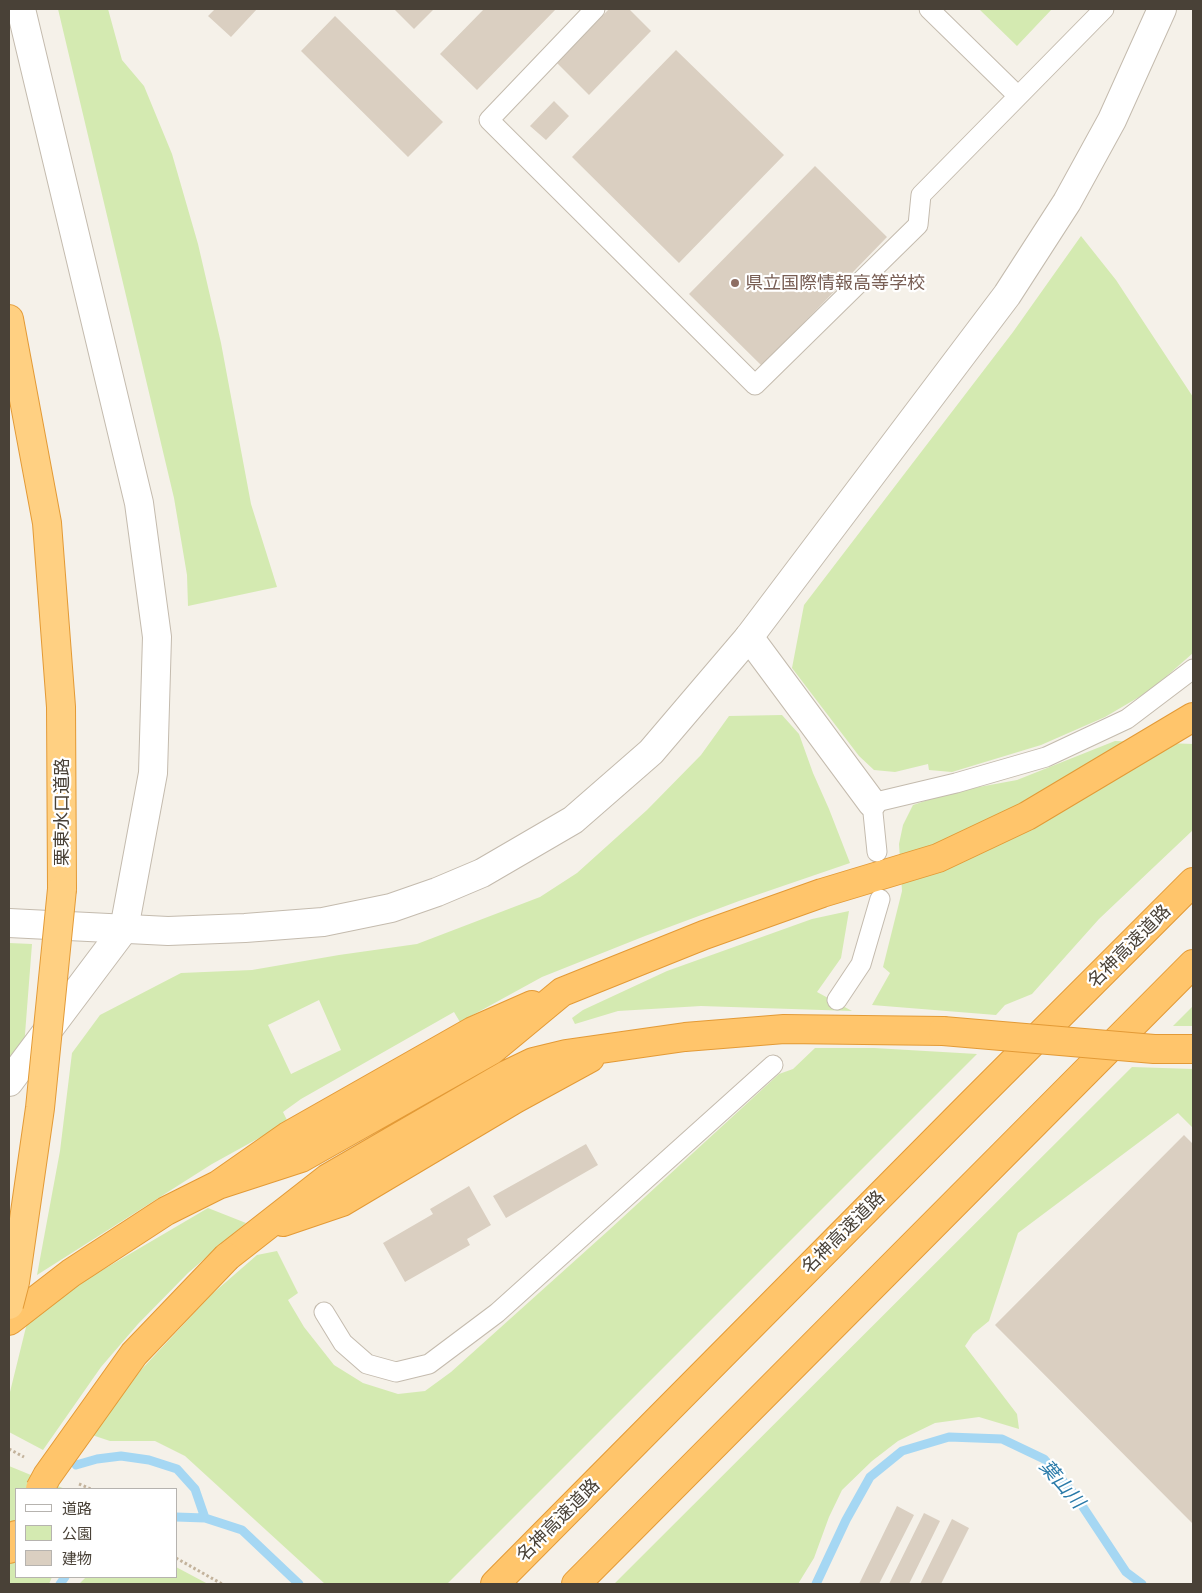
<!DOCTYPE html>
<html>
<head>
<meta charset="utf-8">
<style>
	body { margin:0 }
	#map { position:relative; width:1202px; height:1593px; overflow:hidden; background:#f5f1e9; font-family:"Exo 2","Noto Sans JP",sans-serif }
	canvas { display:block }
	.frame { position:absolute; inset:0; border:10px solid #494137; pointer-events:none }
	.legend { position:absolute; left:15px; top:1488px; width:162px; height:90px; box-sizing:border-box; background:#fff; border:1px solid #b6b3af; margin:0; padding:6px 9px; list-style:none; font-size:15px; color:#494137 }
	.legend li { display:flex; align-items:center; gap:10px; height:25px }
	.legend b { width:25px; border:1px solid #b6b3af }
</style>
</head>
<body>
<div id="map">
<canvas width="1202" height="1593"></canvas>
<div class="frame"></div>
<ul class="legend">
<li><b style="height:6px;background:#fff"></b>道路</li>
<li><b style="height:14px;background:#d4eab1"></b>公園</li>
<li><b style="height:14px;background:#dacfc1"></b>建物</li>
</ul>
</div>
<script>
const ctx = document.querySelector('canvas').getContext('2d');
ctx.lineJoin = 'round';
function fill(path, color) {
  ctx.fillStyle = color;
  ctx.fill(path, 'evenodd');
}
function poly(rows) {
  const path = new Path2D();
  for (const r of rows) {
    path.moveTo(r[0], r[1]);
    for (let i = 2; i < r.length; i += 2) path.lineTo(r[i], r[i + 1]);
  }
  return path;
}
function stroke(path, color, width, dash) {
  ctx.strokeStyle = color;
  ctx.lineWidth = width;
  ctx.lineCap = dash ? 'butt' : 'round';
  ctx.setLineDash(dash || []);
  ctx.stroke(path);
}
function drawText(font, color, halo, rows, align = 'center') {
  ctx.font = font + ' "Exo 2","Noto Sans JP",sans-serif';
  ctx.lineWidth = 4.5;
  ctx.setLineDash([]);
  ctx.textBaseline = 'middle';
  ctx.strokeStyle = halo;
  ctx.fillStyle = color;
  for (const [text, x, y, turn = 0] of rows) {
    ctx.save();
    ctx.translate(x, y);
    ctx.rotate((+turn || 0) * Math.PI / 180);
    ctx.textAlign = isNaN(turn) ? turn : align;
    if (halo) ctx.strokeText(text, 0, 0);
    ctx.fillText(text, 0, 0);
    ctx.restore();
  }
}
fill(poly([
	[58,9,108,9,122,60,144,86,172,154,198,244,221,343,251,504,277,587,188,606,187,575,174,498],
	[979,9,1052,9,1017,46],
	[1081,236,1116,280,1193,397,1193,653,1151,690,1105,717,1041,745,952,772,929,770,928,764,895,772,874,770,859,756,792,668,804,605,1013,332],
	[782,715,799,734,813,773,829,809,850,863,739,901,645,936,542,977,460,1022,454,1012,301,1099,283,1112,288,1122,212,1164,37,1275,60,1151,72,1053,100,1015,181,973,252,970,339,955,417,944,540,897,577,873,647,810,701,755,729,716],
	[319,1000,341,1050,291,1074,268,1025],
	[1115,741,1193,744,1193,830,1099,919,1032,994,1005,1005,996,1015,872,1005,890,973,883,967,902,891,899,844,903,825,913,805,952,792,1017,780],
	[849,911,841,958,817,992,852,1011,701,1006,618,1011,575,1024,572,1018,583,1010,667,971,812,919],
	[9,943,32,944,24,1047,9,1065],
	[1193,1006,1193,1026,1173,1026],
	[815,1048,874,1048,977,1054,447,1584,325,1584,185,1456,155,1441,110,1441,92,1435,140,1371,211,1295,257,1255,277,1251,298,1293,288,1300,304,1327,334,1365,363,1383,398,1394,425,1391,451,1372,609,1230,779,1074,793,1069],
	[1132,1067,1193,1069,1193,1128,1178,1113,1018,1233,989,1321,973,1334,965,1346,1017,1414,1019,1429,979,1417,935,1423,898,1441,872,1461,842,1490,829,1517,814,1558,798,1584,614,1584],
	[208,1208,246,1223,188,1273,138,1324,101,1367,43,1450,9,1432,9,1396,27,1323,82,1282],
	[9,1466,65,1489,16,1489,16,1577,52,1577,49,1584,9,1584],
	[176,1567,208,1584,79,1584,86,1577,176,1577]
]), '#d4eab1');
stroke(poly([
	[76,1465,97,1459,121,1456,149,1460,177,1469,195,1489,205,1518],
	[176,1517,205,1518,242,1530,299,1584],
	[60,1584,65,1577],
	[816,1584,846,1520,870,1477,902,1451,949,1437,1002,1439,1044,1459,1075,1495,1126,1572,1142,1584]
]), '#a5d7f3', 9);
fill(poly([
	[215,9,257,9,231,37,208,16],
	[394,9,434,9,414,29],
	[484,9,556,9,477,90,440,54],
	[609,9,629,9,651,31,589,95,557,63],
	[335,16,443,122,408,157,301,51],
	[676,50,784,155,679,263,572,157],
	[554,101,569,116,546,140,530,126],
	[815,166,887,237,762,366,689,294],
	[1184,1135,1193,1144,1193,1524,995,1325],
	[586,1144,598,1165,506,1218,493,1196],
	[469,1186,491,1225,467,1239,470,1245,405,1282,383,1243,433,1214,430,1209],
	[897,1506,914,1515,879,1584,859,1584],
	[924,1513,940,1521,909,1584,889,1584],
	[952,1519,969,1528,941,1584,920,1584]
]), '#dacfc1');
const service = poly([
	[595,9,489,120,755,385,918,225,921,195,1104,9],
	[929,9,1018,96],
	[877,852,872,803,956,783,1046,757,1127,719,1193,669],
	[837,1000,861,964,880,899],
	[324,1312,343,1343,367,1364,396,1372,429,1364,497,1313,773,1065]
]);
const minor = poly([
	[749,637,872,803],
	[9,1082,124,929,153,773,157,637,139,503,21,9]
]);
const tertiary = poly([
	[9,923,168,931,245,928,323,922,391,908,437,892,482,873,573,820,651,752,749,637,1007,295,1067,202,1112,120,1162,9]
]);
const trunk = poly([
	[9,319,47,523,61,707,62,889]
]);
const motorway = poly([
	[218,1185,301,1158,492,1050,562,992,704,935,822,893,938,858,1027,816,1193,717],
	[283,1222,342,1202,515,1099,590,1058],
	[227,1257,328,1178,506,1075,533,1062,566,1054,685,1037,784,1029,943,1031],
	[9,1321,71,1273,166,1211,218,1185,288,1136,473,1031,532,1005],
	[9,1549,16,1535],
	[495,1584,971,1104,1193,882],
	[576,1584,1193,964]
]);
stroke(service, '#c4bbae', 21);
stroke(minor, '#c4bbae', 30);
stroke(tertiary, '#c4bbae', 30);
stroke(trunk, '#e39a36', 30);
stroke(motorway, '#e39a36', 30);
stroke(poly([
	[9,1449,24,1457],
	[79,1484,91,1489],
	[176,1558,222,1584]
]), '#c3b39c', 3, [2.5, 2.5]);
stroke(service, '#fff', 19);
stroke(minor, '#fff', 28);
stroke(tertiary, '#fff', 28);
stroke(trunk, '#ffd082', 28);
stroke(motorway, '#ffc56b', 28);
const trunkBridge = poly([
	[9,1305,15,1282,40,1108,62,889]
]);
const motorwayBridge = poly([
	[943,1031,1154,1049,1193,1049],
	[40,1489,47,1476,134,1354,227,1257]
]);
stroke(trunkBridge, '#e39a36', 30, []);
stroke(motorwayBridge, '#e39a36', 30, []);
stroke(trunkBridge, '#ffd082', 28);
stroke(motorwayBridge, '#ffc56b', 28);
for (const [x, y, r, color] of [
	[735,283,5,"#8d6e63"]
]) {
  const dot = new Path2D();
  dot.arc(x, y, r, 0, 2 * Math.PI);
  ctx.fillStyle = color;
  ctx.fill(dot);
  stroke(dot, '#fff', 2);
}
drawText('18px', '#785e54', '#fff', [
	["県立国際情報高等学校",745,283]
], 'left');
drawText('18px', '#494137', '#fff', [
	["栗東水口道路",62,812,-90],
	["名神高速道路",1129,946,-45],
	["名神高速道路",843,1232,-45],
	["名神高速道路",558,1520,-45]
]);
drawText('italic 19px', '#297aa9', '#fff', [
	["葉山川",1062,1484,49]
]);
</script>
</body>
</html>
